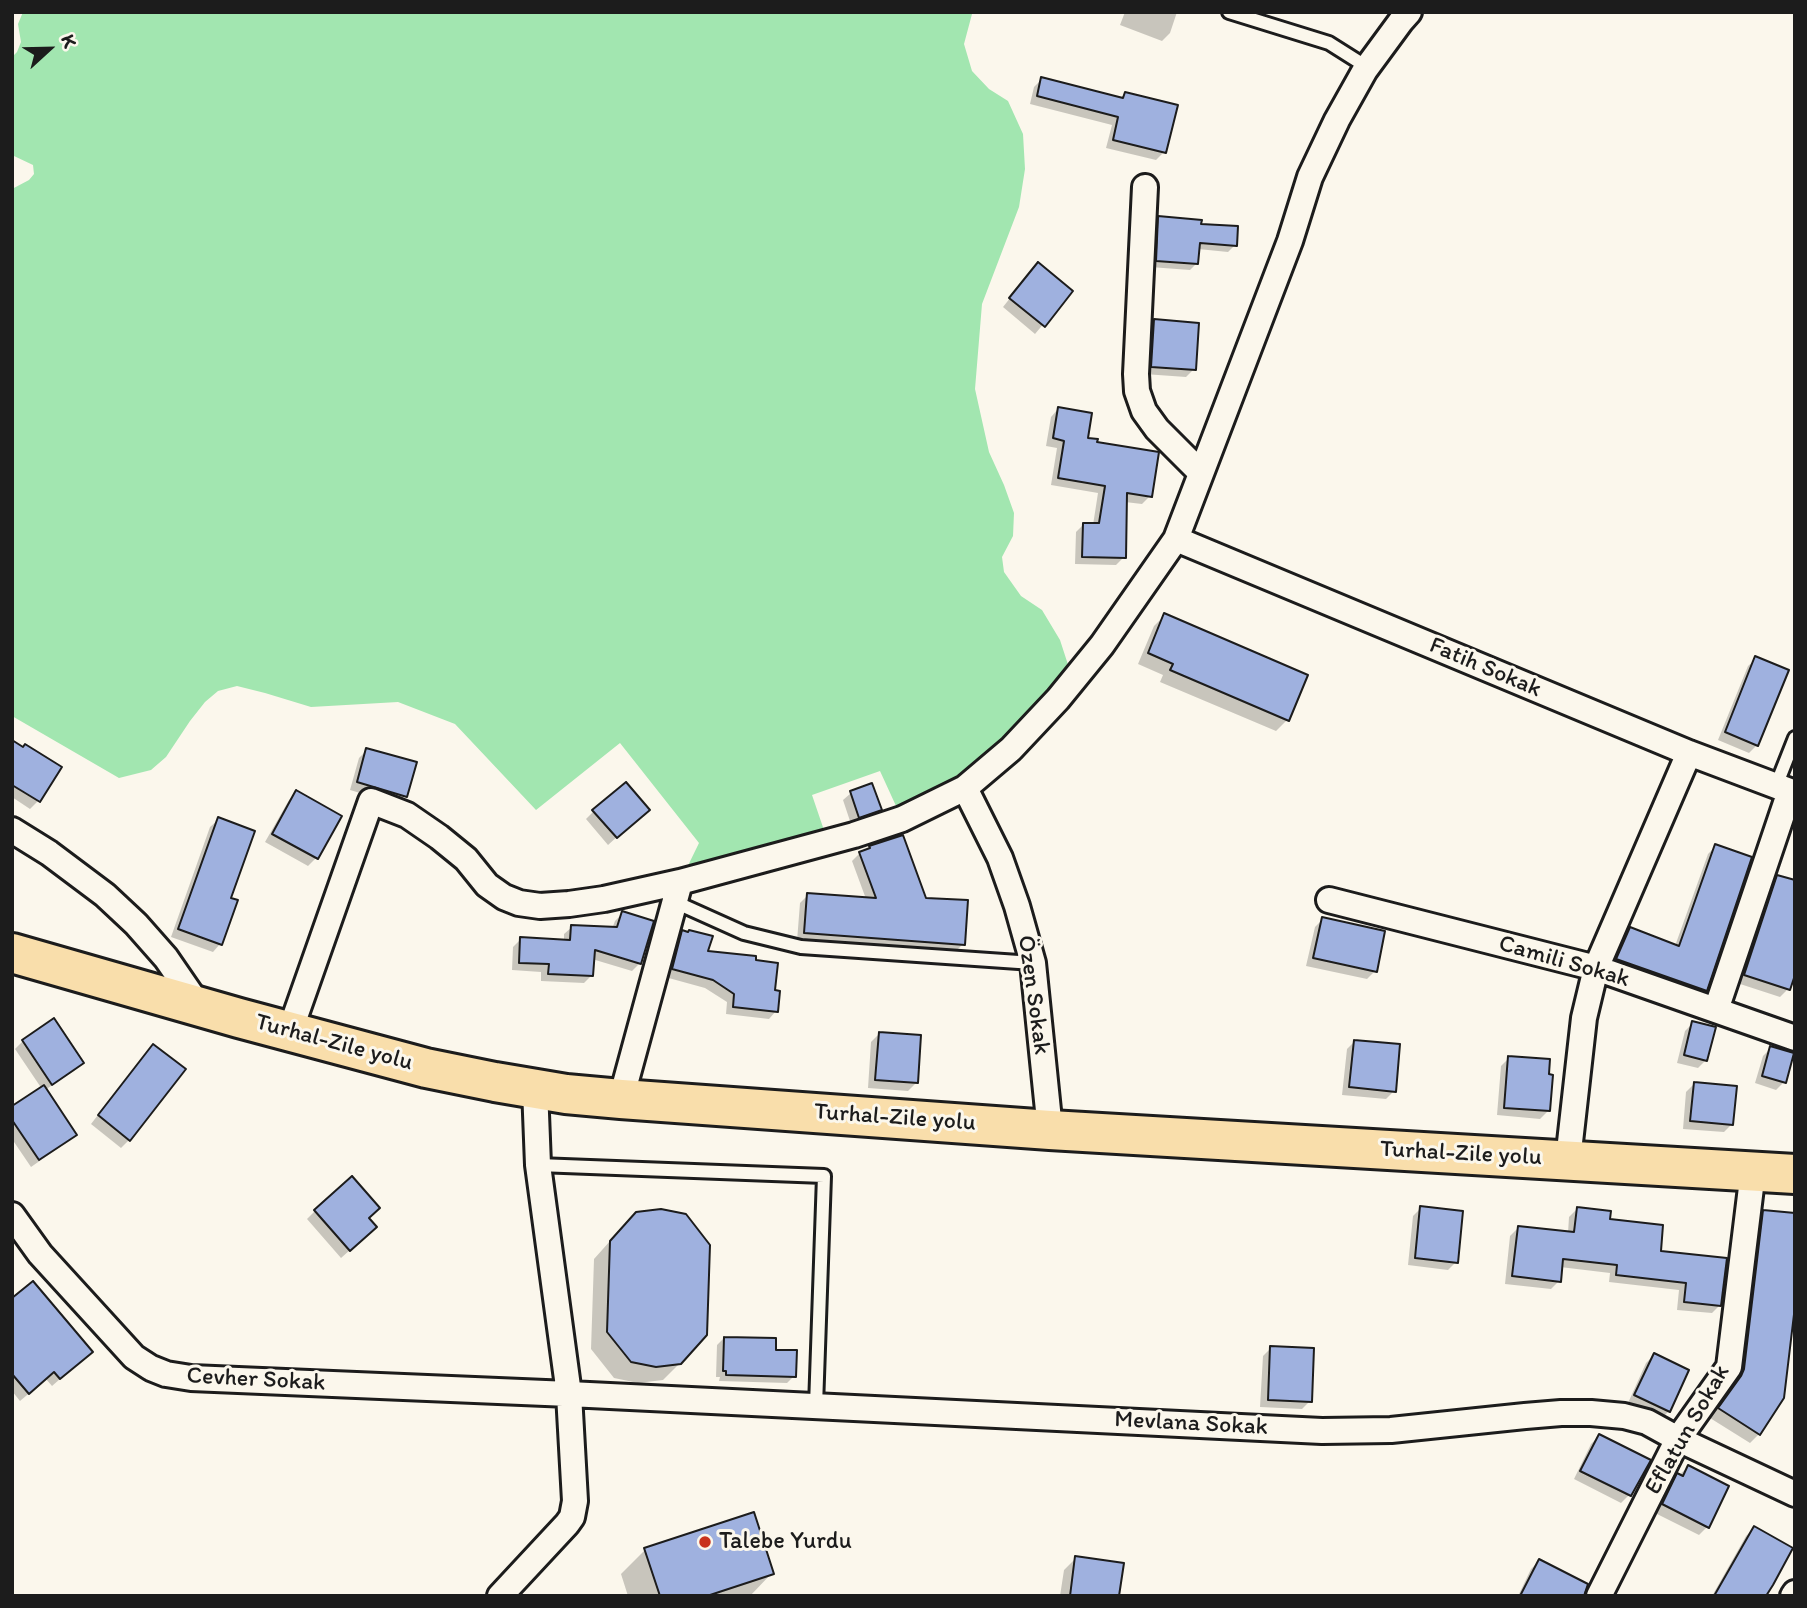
<!DOCTYPE html>
<html>
<head>
<meta charset="utf-8">
<style>
	body { margin:0 }
	#map { position:relative; width:1807px; height:1608px; overflow:hidden; background:#fbf7ec; font-family:Itim,sans-serif }
	canvas { display:block }
	.frame { position:absolute; inset:0; border:14px solid #1c1c1c; pointer-events:none }
	.north { position:absolute; left:14px; top:14px; width:70px; height:70px; -webkit-text-stroke:5px #fbf7ec; paint-order:stroke; rotate:68deg; font-size:19px; font-weight:700; line-height:28px; text-align:center; color:#1c1c1c }
	.north::after { content:''; display:block; margin:auto; width:24px; height:32px; background:#1c1c1c; clip-path:polygon(50% 0,100% 100%,50% 72%,0 100%) }
</style>
</head>
<body>
<div id="map">
<canvas width="1807" height="1608"></canvas>
<div class="frame"></div>
<div class="north">K</div>
</div>
<script>
const ctx = document.querySelector('canvas').getContext('2d');
ctx.lineJoin = 'round';
function fill(path, color) {
  ctx.fillStyle = color;
  ctx.fill(path, 'evenodd');
}
function poly(rows) {
  const path = new Path2D();
  for (const r of rows) {
    path.moveTo(r[0], r[1]);
    for (let i = 2; i < r.length; i += 2) path.lineTo(r[i], r[i + 1]);
  }
  return path;
}
function stroke(path, color, width, dash) {
  ctx.strokeStyle = color;
  ctx.lineWidth = width;
  ctx.lineCap = dash ? 'butt' : 'round';
  ctx.setLineDash(dash || []);
  ctx.stroke(path);
}
function drawText(font, color, halo, rows, align = 'center') {
  ctx.font = font + ' Itim,sans-serif';
  ctx.lineWidth = 6;
  ctx.setLineDash([]);
  ctx.textBaseline = 'middle';
  ctx.strokeStyle = halo;
  ctx.fillStyle = color;
  for (const [text, x, y, turn = 0] of rows) {
    ctx.save();
    ctx.translate(x, y);
    ctx.rotate((+turn || 0) * Math.PI / 180);
    ctx.textAlign = isNaN(turn) ? turn : align;
    if (halo) ctx.strokeText(text, 0, 0);
    ctx.fillText(text, 0, 0);
    ctx.restore();
  }
}
fill(poly([
	[23,12,975,12,972,14,964,44,972,71,989,89,1008,101,1023,134,1025,169,1019,207,982,304,975,389,989,452,1004,485,1014,513,1013,536,1002,557,1004,572,1021,596,1042,610,1060,640,1073,680,1011,749,902,819,880,771,812,795,828,842,680,882,699,843,620,743,536,810,455,724,398,702,311,707,265,693,237,686,218,691,205,702,190,721,166,757,151,770,119,778,12,716,12,189,29,180,34,174,33,165,14,156,12,153,12,57,17,52,21,42,18,24]
]), '#a2e6b0');
fill(poly([
	[1125,12,1177,12,1170,33,1162,41,1120,25],
	[1042,79,1120,99,1125,94,1164,152,1156,160,1106,148,1112,125,1030,104,1034,87],
	[1159,218,1199,225,1235,245,1228,252,1198,249,1197,263,1190,270,1150,267,1152,225],
	[1030,273,1071,291,1035,334,1003,307],
	[1154,321,1194,369,1186,377,1144,374,1146,329],
	[1058,409,1086,439,1095,444,1150,496,1142,504,1125,502,1124,557,1116,565,1075,564,1076,532,1084,524,1093,525,1098,493,1051,485,1057,448,1046,446,1051,417],
	[1165,615,1287,720,1276,731,1160,682,1163,675,1138,664,1154,626],
	[1756,659,1757,745,1749,753,1718,740,1748,666],
	[12,742,59,768,38,801,30,809,12,797],
	[367,750,405,796,397,804,350,790,359,758],
	[296,793,340,817,316,858,308,866,265,842,289,800],
	[851,793,880,810,872,817,851,824,843,800],
	[594,811,639,817,608,845,586,819],
	[218,820,229,899,220,944,213,952,171,937,210,827],
	[1716,846,1705,990,1697,998,1609,967,1622,937,1630,929,1675,946,1708,854],
	[870,847,925,899,963,944,955,952,797,941,800,903,808,895,866,899,852,861,860,853,866,851],
	[1778,877,1788,989,1780,997,1737,983,1770,885],
	[623,913,640,963,632,971,592,959,592,975,584,983,541,981,541,972,512,970,513,947,521,939,564,941,564,934,572,927,612,929,615,921],
	[1323,919,1375,971,1367,979,1306,966,1315,927],
	[683,932,706,953,773,991,776,1011,769,1019,726,1014,727,1002,705,988,665,977,675,940],
	[1693,1023,1706,1060,1698,1068,1677,1063,1685,1031],
	[879,1034,916,1083,908,1091,868,1088,871,1042],
	[23,1041,82,1063,74,1071,45,1090,75,1134,67,1142,31,1167,12,1139,12,1109,42,1089,15,1049],
	[1355,1041,1394,1091,1386,1099,1342,1095,1347,1049],
	[153,1046,129,1140,121,1148,91,1124,145,1054],
	[1771,1048,1784,1082,1776,1090,1755,1083,1763,1056],
	[1509,1058,1548,1111,1540,1119,1497,1115,1501,1066],
	[1694,1084,1732,1124,1724,1132,1683,1129,1686,1092],
	[1421,1208,1456,1262,1448,1270,1408,1265,1413,1216],
	[1577,1209,1609,1220,1659,1253,1720,1305,1712,1313,1677,1310,1679,1290,1609,1282,1610,1273,1560,1267,1559,1281,1551,1289,1505,1284,1510,1236,1518,1228,1568,1233,1569,1217],
	[315,1211,367,1218,367,1235,341,1258,307,1219],
	[1764,1211,1759,1434,1750,1443,1710,1418,1732,1387,1735,1380,1754,1221],
	[619,1231,680,1363,663,1380,638,1383,614,1378,591,1349,594,1259],
	[12,1300,83,1359,52,1386,46,1379,20,1401,12,1391],
	[724,1338,775,1351,794,1376,787,1383,719,1381,720,1377,716,1377,717,1345],
	[1271,1348,1310,1401,1302,1409,1260,1407,1263,1356],
	[1654,1355,1669,1411,1661,1419,1628,1403,1646,1363],
	[1599,1436,1648,1461,1629,1495,1621,1503,1574,1479,1591,1444],
	[1688,1467,1707,1527,1699,1535,1655,1513,1670,1483],
	[1754,1528,1764,1596,1712,1596,1746,1536],
	[645,1550,772,1573,750,1596,628,1596,621,1574],
	[1076,1558,1117,1596,1060,1596,1064,1570],
	[1539,1561,1583,1596,1518,1596,1531,1569]
]), '#0003');
const building = poly([
	[1041,77,1123,98,1125,92,1178,105,1166,153,1113,140,1118,117,1037,96,1041,77],
	[1158,216,1202,220,1201,224,1238,226,1237,246,1200,243,1198,264,1156,261,1158,216],
	[1038,262,1073,291,1045,327,1009,298,1038,262],
	[1154,319,1199,323,1196,370,1151,367,1154,319],
	[1058,407,1092,413,1088,438,1098,439,1097,442,1159,452,1152,497,1127,493,1126,558,1082,557,1083,523,1099,523,1105,486,1058,478,1064,441,1053,438,1058,407],
	[1164,613,1308,675,1289,721,1170,670,1173,664,1148,653,1164,613],
	[1755,656,1789,670,1758,746,1725,732,1755,656],
	[12,740,23,747,25,744,62,767,40,802,12,785,12,740],
	[366,748,417,762,407,797,357,782,366,748],
	[626,782,650,810,617,838,592,810,626,782],
	[872,783,882,810,859,818,850,791,872,783],
	[296,790,342,816,318,859,272,834,296,790],
	[218,817,255,831,231,898,238,900,222,945,178,929,218,817],
	[903,835,926,898,968,900,965,945,804,933,807,893,876,898,859,852,870,848,869,846,903,835],
	[1715,844,1752,857,1707,991,1616,959,1630,927,1679,946,1715,844],
	[1777,875,1795,880,1795,975,1790,990,1744,975,1777,875],
	[622,911,654,921,641,964,595,950,593,976,548,974,549,964,519,963,520,937,570,940,571,925,617,927,622,911],
	[1322,917,1385,931,1377,972,1313,958,1322,917],
	[682,930,688,932,689,930,713,936,708,951,756,956,756,960,778,963,775,990,780,991,778,1012,733,1007,734,994,713,980,672,969,682,930],
	[54,1018,84,1063,52,1085,22,1040,54,1018],
	[1692,1021,1716,1027,1707,1061,1684,1055,1692,1021],
	[879,1032,921,1035,918,1083,875,1080,879,1032],
	[1354,1040,1400,1044,1396,1092,1349,1087,1354,1040],
	[153,1044,186,1069,130,1141,98,1115,153,1044],
	[1770,1046,1794,1053,1786,1083,1762,1076,1770,1046],
	[1508,1056,1550,1059,1549,1074,1553,1075,1550,1111,1504,1108,1508,1056],
	[1694,1082,1737,1086,1733,1125,1690,1121,1694,1082],
	[44,1085,77,1135,39,1160,12,1120,12,1106,44,1085],
	[352,1176,380,1208,369,1218,377,1227,350,1251,314,1210,352,1176],
	[1420,1206,1463,1211,1458,1263,1415,1258,1420,1206],
	[1577,1207,1611,1211,1610,1219,1663,1225,1661,1251,1727,1258,1721,1306,1684,1302,1686,1283,1616,1275,1617,1265,1563,1259,1561,1282,1512,1276,1518,1226,1574,1232,1577,1207],
	[661,1209,686,1214,710,1245,707,1335,681,1364,656,1367,631,1362,607,1332,610,1241,636,1212,661,1209],
	[1763,1210,1795,1213,1795,1306,1784,1398,1760,1435,1718,1408,1741,1376,1744,1369,1763,1210],
	[33,1281,93,1352,60,1379,54,1372,29,1394,12,1374,12,1298,33,1281],
	[724,1337,776,1338,776,1350,797,1350,796,1377,726,1375,726,1371,723,1371,724,1337],
	[1270,1346,1314,1348,1312,1402,1268,1400,1270,1346],
	[1654,1353,1689,1370,1670,1412,1634,1395,1654,1353],
	[1599,1434,1651,1460,1631,1496,1580,1471,1599,1434],
	[1688,1465,1729,1486,1709,1528,1662,1504,1677,1473,1683,1476,1688,1465],
	[754,1512,774,1574,707,1596,660,1596,644,1548,754,1512],
	[1754,1526,1793,1548,1773,1585,1766,1596,1714,1596,1754,1526],
	[1075,1556,1124,1563,1119,1596,1070,1596,1075,1556],
	[1539,1559,1588,1584,1584,1596,1520,1596,1539,1559]
]);
fill(building, '#9fb1df');
stroke(building, '#1c1c1c', 2);
const lane = poly([
	[1229,12,1329,43,1367,67],
	[1776,786,1795,738],
	[675,902,744,933,801,947,1033,963],
	[538,1165,824,1176,816,1406]
]);
const street = poly([
	[1145,187,1136,374,1137,391,1144,411,1157,429,1201,473],
	[1176,539,1689,753,1795,793],
	[965,788,1000,858,1017,906,1033,963,1050,1130],
	[12,830,49,853,105,895,136,924,166,958,199,1006],
	[1329,900,1596,968,1795,1038],
	[1716,1010,1790,791],
	[290,1031,371,801,407,815,439,837,466,859,487,885,504,897,519,903,540,906,569,904,604,899,680,882],
	[621,1099,680,882,854,835,902,819,965,788,1011,749,1058,699,1102,645,1176,539,1290,241,1310,177,1337,120,1365,70,1401,21,1409,12],
	[1568,1160,1584,1018,1596,968,1689,753],
	[12,1215,40,1254,134,1357,151,1368,166,1374,191,1378,569,1394,1322,1431,1391,1430,1525,1416,1561,1413,1591,1413,1624,1416,1647,1422,1678,1439,1795,1494],
	[500,1596,567,1524,572,1517,575,1501,569,1394,538,1165,535,1088],
	[1599,1596,1678,1439,1729,1367,1753,1171],
	[1793,1596,1795,1593]
]);
const primary = poly([
	[12,953,239,1018,426,1068,495,1082,566,1094,621,1099,1050,1130,1795,1174]
]);
stroke(lane, '#1c1c1c', 18);
stroke(street, '#1c1c1c', 30);
stroke(primary, '#1c1c1c', 44);
stroke(lane, '#fbf7ec', 12);
stroke(street, '#fbf7ec', 24);
stroke(primary, '#f9deab', 38);
for (const [x, y, r, color] of [
	[705,1542,7,"#c8321e"]
]) {
  const dot = new Path2D();
  dot.arc(x, y, r, 0, 2 * Math.PI);
  ctx.fillStyle = color;
  ctx.fill(dot);
  stroke(dot, '#fbf7ec', 2.5);
}
drawText('24px', '#1c1c1c', '#fbf7ec', [
	["Fatih Sokak",1485,668,23],
	["Camili Sokak",1564,962,16],
	["Özen Sokak",1033,995,82],
	["Turhal-Zile yolu",334,1043,15],
	["Turhal-Zile yolu",895,1118,4],
	["Turhal-Zile yolu",1461,1154,3],
	["Cevher Sokak",256,1380,3],
	["Mevlana Sokak",1191,1424,3],
	["Eflatun Sokak",1688,1430,-60]
]);
drawText('24px', '#1c1c1c', '#fbf7ec', [
	["Talebe Yurdu",719,1542]
], 'left');
</script>
</body>
</html>
